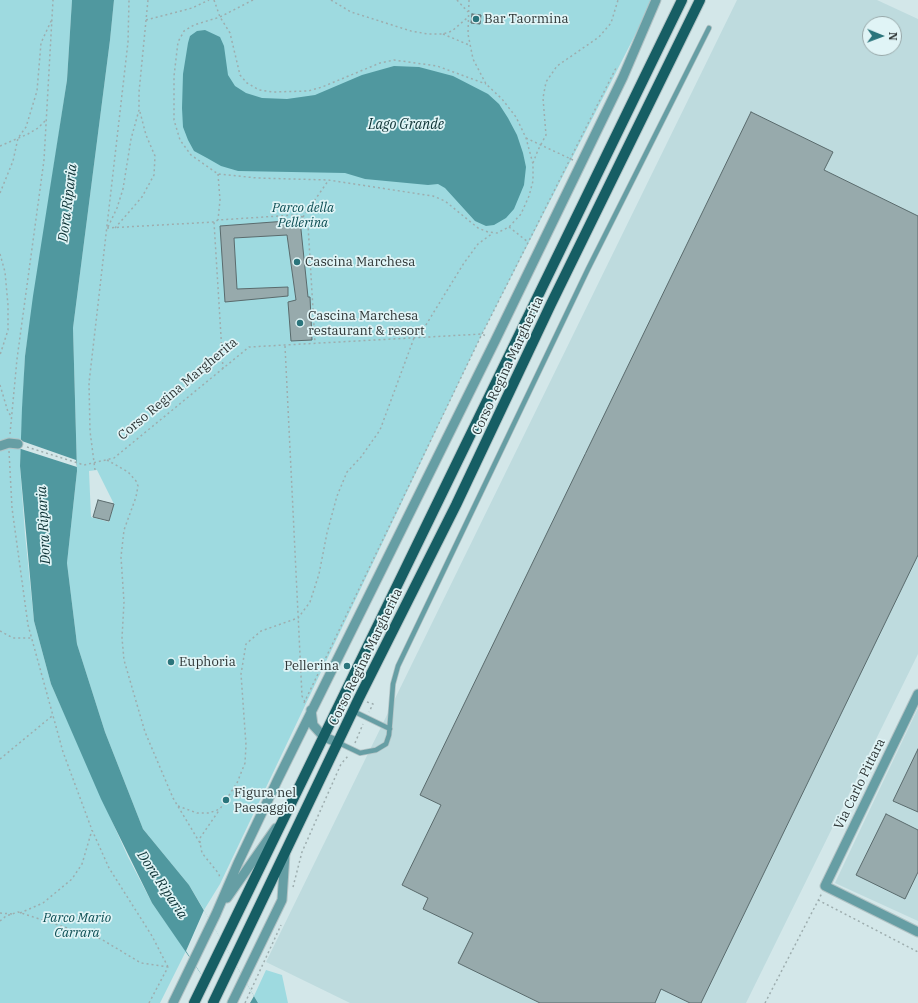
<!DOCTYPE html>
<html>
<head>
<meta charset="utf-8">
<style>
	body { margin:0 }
	#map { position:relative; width:918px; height:1003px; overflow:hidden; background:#d3e7e9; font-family:"IBM Plex Serif",serif }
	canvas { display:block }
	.north { position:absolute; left:862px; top:16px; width:40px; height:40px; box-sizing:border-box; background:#e0f4f6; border:1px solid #98a8a9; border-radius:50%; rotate:91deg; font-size:11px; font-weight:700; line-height:16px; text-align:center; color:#2d3535 }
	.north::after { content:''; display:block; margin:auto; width:14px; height:18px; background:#2a747b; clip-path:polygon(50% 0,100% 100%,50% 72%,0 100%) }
</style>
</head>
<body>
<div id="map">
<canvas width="918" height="1003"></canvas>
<div class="north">N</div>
</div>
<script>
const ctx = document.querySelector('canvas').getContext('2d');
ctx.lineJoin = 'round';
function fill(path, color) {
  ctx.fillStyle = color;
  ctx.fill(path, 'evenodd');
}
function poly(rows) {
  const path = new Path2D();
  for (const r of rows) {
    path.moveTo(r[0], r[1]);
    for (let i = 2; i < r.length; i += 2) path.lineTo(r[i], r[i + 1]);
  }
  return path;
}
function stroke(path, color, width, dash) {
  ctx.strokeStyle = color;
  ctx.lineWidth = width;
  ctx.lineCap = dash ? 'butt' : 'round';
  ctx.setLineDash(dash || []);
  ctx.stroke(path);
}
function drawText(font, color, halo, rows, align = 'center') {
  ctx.font = font + ' "IBM Plex Serif",serif';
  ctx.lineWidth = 3.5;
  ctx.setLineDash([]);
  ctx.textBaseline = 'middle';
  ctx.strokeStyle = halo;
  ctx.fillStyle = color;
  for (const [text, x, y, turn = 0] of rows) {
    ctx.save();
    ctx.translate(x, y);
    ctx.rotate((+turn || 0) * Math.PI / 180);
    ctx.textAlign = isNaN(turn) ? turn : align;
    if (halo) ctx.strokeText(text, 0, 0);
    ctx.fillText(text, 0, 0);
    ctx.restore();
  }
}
fill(poly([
	[737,0,877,0,918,19,918,654,746,1003,350,1003,266,962],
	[870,24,894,24,894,48,870,48],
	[918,708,918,921,835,883]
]), '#bedbde');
fill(poly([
	[0,0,72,0,67,80,25,356,20,466,25,534,34,621,51,684,128,857,152,903,186,951,160,1003,0,1003],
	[114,0,653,0,482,334,220,884,204,910,189,885,143,829,105,732,77,644,67,563,77,471,73,328,110,40],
	[97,470,114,504,109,522,91,517,89,471],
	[266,970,282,975,288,1003,258,1003,254,996]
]), '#9edae0');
fill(poly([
	[72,0,114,0,110,40,73,328,77,471,67,563,77,644,105,732,143,829,189,885,258,1003,221,1003,152,903,101,799,51,684,34,621,20,466,22,408,25,356,33,296,67,80],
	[205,30,220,37,224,46,228,75,235,86,246,93,262,98,287,99,315,95,362,75,394,66,419,67,453,76,488,94,499,104,508,118,517,135,523,153,526,167,524,185,514,209,506,218,494,225,486,226,475,221,445,188,438,184,428,185,365,179,345,173,238,171,221,166,207,158,194,151,188,140,183,127,182,108,183,74,188,43,190,36,197,31]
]), '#50989f');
fill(poly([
	[19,440,76,460,77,467,18,448],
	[204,910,254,996,250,1003,220,1003,186,951]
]), '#d3e7e9');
const building = poly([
	[472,14,481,15,480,24,471,23,472,14],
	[751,112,833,152,824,170,918,216,918,555,701,1003,690,1003,661,989,655,1003,540,1003,458,963,473,933,423,909,428,898,402,885,441,805,420,795,751,112],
	[300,220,308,297,310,297,312,340,291,341,288,302,296,300,287,235,234,238,237,289,288,287,288,296,225,302,220,226,300,220],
	[98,500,114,504,109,521,93,517,98,500],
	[918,749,918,812,893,801,918,749],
	[886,814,918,830,918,872,905,899,856,875,886,814]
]);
fill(building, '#97aaac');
stroke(building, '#5a6b6d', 1);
const lane = poly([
	[353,711,390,729],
	[339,743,360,753,376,750,386,744,389,735,393,684,398,666,588,269,709,28]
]);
const street = poly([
	[0,446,9,443,18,444],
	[918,694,825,886,918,932],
	[311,710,313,725,324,737,339,743],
	[227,898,276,828],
	[173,1003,216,914,238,863,278,779,495,341,623,77,656,0],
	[232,1003,282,900,285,854]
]);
const primary = poly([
	[194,1003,682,0],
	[213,1003,359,698,456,505,551,304,700,0]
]);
stroke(lane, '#b2c3c5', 6);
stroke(street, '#b2c3c5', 11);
stroke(primary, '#b2c3c5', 12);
stroke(poly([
	[214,0,220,17,230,33,240,75,247,83,259,90,273,92,308,91,322,87,380,63,394,60,437,66,486,84],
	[253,0,220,17,194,25,184,31,178,42,174,76,174,120,180,140,191,155,218,174,257,178,328,180,433,196,445,201,478,228,488,232,497,233,509,227,521,214,529,196,533,181,533,164,526,138,516,117,502,99,486,84,473,59,468,34,469,0],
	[331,0,351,12,411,31,428,34,443,34,452,31,467,18],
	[457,0,468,12],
	[146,20,192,8,209,0],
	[443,34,469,45],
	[526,138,573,160],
	[0,146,28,134,38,128,46,120],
	[533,163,538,150,546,135,543,98,546,82,557,66,599,37,611,23,618,0],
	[218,174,220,200,218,220],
	[0,193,13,161,18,138,26,127,37,91,41,43,52,19],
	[303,217,328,181],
	[108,227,117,208,123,189,131,139,139,110,139,92,148,0],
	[509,227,528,242],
	[107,228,214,222],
	[115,228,142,197,154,175,155,156,146,135,140,112],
	[0,254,5,272,8,305,8,330,0,355],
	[285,346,302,696,305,702],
	[223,369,214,222,218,220,295,215,303,217,308,225,315,343],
	[0,385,8,412,12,417],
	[10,434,17,359,44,160,53,0],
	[27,447,84,465,114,458,249,347,482,334,486,336],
	[9,451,12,508,28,625,63,752,92,830,109,868,152,936,168,967],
	[107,460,128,472,136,481,138,486,136,497,124,530,121,557,124,602,122,638,124,660,145,732,173,798,200,843,202,853,219,874,220,879],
	[95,470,90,431,89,383,128,42,129,0],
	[0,631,13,638,31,638],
	[367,702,373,704,369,712],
	[304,703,482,334,616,68],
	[355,743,363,724],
	[0,759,52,716],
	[178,806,197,813,209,813,220,809,237,783,245,763,246,745,241,674,246,644,261,631,298,618,310,602,319,574,327,533,337,496,347,472,361,457,380,430,414,338,424,328,464,263,478,244,493,233],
	[200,843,200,838,220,809],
	[293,887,302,852,341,764,349,755],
	[818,900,918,952],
	[0,913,12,914],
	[20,913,43,903,72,879,82,864,92,830],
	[0,921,6,916,18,912,101,939,141,963,168,967],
	[149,1003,168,967],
	[245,1003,281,925],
	[765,1003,822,893]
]), '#9dadae', 1.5, [2, 3]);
stroke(lane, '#669ea4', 4.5);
stroke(street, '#669ea4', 9);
stroke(primary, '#165e64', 10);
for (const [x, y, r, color] of [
	[476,19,4,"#2a747b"],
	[297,262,4,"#2a747b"],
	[300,323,4,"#2a747b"],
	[171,662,4,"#2a747b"],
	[347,666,4,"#2a747b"],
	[226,800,4,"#2a747b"]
]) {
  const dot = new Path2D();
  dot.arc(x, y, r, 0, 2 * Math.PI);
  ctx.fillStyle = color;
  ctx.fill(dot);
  stroke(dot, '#e0f4f6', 1.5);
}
drawText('13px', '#2d3535', '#e0f4f6', [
	["Bar Taormina",484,19],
	["Cascina Marchesa",305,262],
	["Cascina Marchesa",308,316],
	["restaurant & resort",308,331],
	["Euphoria",179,662],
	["Pellerina",339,666,"right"],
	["Figura nel",234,793],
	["Paesaggio",234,808]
], 'left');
drawText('italic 13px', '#0b4d53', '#e0f4f6', [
	["Parco della",303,208],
	["Pellerina",303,223],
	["Parco Mario",77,918],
	["Carrara",77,933]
]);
drawText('13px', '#2d3535', '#e0f4f6', [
	["Corso Regina Margherita",508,366,-65],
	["Corso Regina Margherita",178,389,-40],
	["Corso Regina Margherita",366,657,-64],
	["Via Carlo Pittara",860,784,-64]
]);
drawText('italic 14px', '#0c3134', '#e0f4f6', [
	["Lago Grande",406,125],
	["Dora Riparia",68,203,-83],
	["Dora Riparia",44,525,-93],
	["Dora Riparia",162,885,56]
]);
</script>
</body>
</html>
